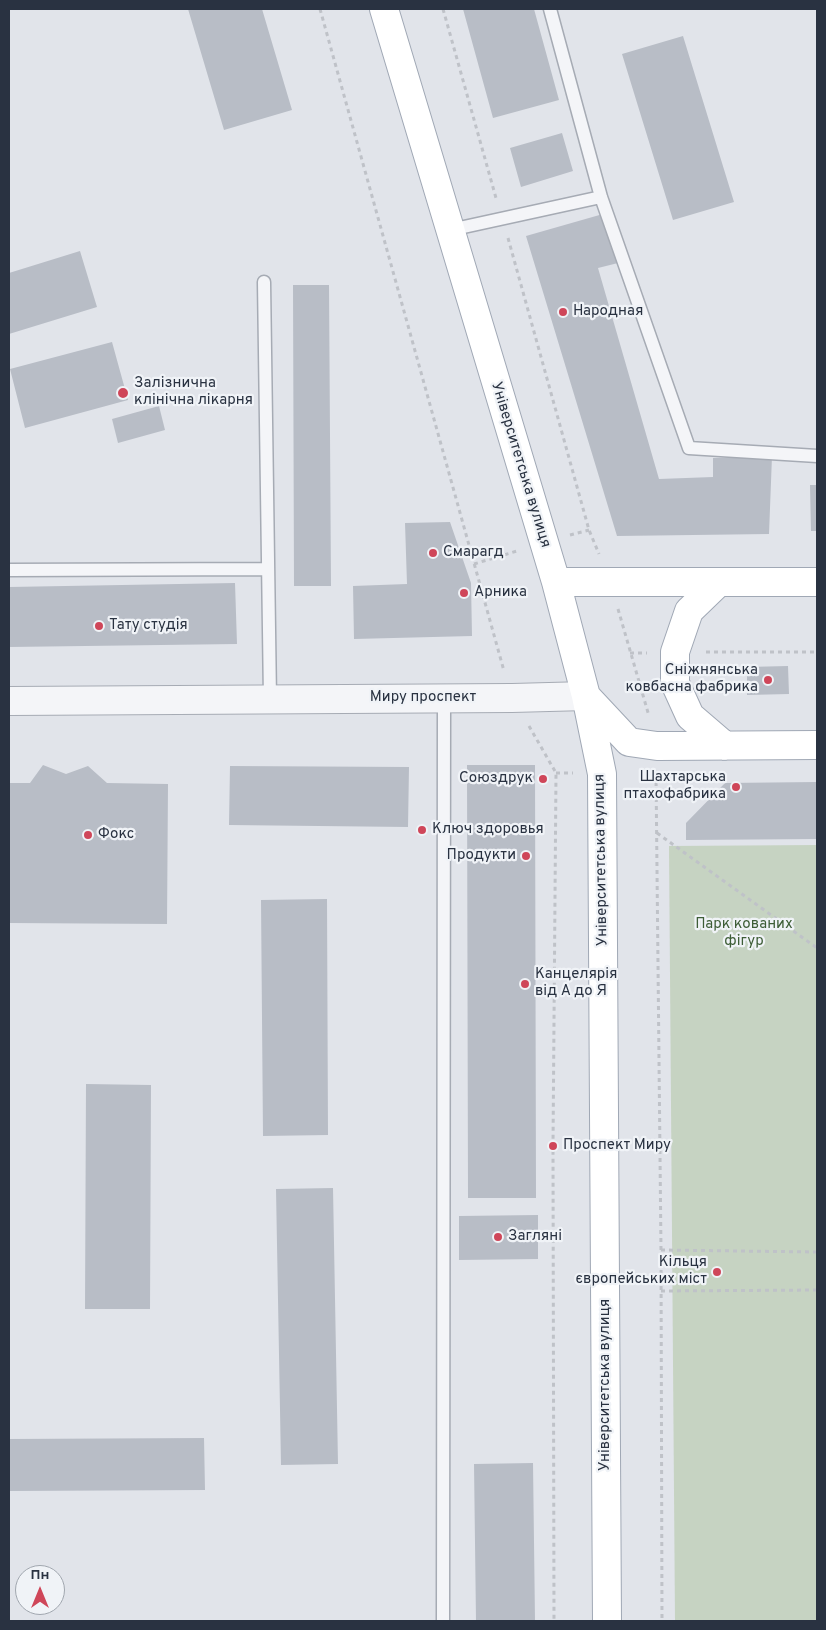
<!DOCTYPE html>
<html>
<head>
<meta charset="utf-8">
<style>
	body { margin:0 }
	#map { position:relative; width:826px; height:1630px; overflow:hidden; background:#e1e4ea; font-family:Overpass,sans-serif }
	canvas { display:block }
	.frame { position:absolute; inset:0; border:10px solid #293241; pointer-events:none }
	.north { position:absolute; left:15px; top:1565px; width:50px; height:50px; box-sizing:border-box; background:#f0f3f7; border:1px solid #a0a6ae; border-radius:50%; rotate:0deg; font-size:14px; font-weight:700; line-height:20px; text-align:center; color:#293241 }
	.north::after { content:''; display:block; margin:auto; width:18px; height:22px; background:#cf4659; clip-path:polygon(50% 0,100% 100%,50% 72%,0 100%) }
</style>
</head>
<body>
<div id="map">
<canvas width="826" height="1630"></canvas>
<div class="frame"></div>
<div class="north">Пн</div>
</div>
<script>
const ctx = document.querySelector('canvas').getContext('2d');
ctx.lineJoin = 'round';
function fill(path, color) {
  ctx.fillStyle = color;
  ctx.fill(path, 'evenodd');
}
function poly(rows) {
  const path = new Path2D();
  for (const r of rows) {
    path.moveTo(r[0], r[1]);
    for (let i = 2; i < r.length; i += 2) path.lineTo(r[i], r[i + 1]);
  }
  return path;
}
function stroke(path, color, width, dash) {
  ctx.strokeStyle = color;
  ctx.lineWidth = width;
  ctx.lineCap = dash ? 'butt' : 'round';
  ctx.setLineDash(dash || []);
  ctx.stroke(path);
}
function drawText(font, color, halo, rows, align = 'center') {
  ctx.font = font + ' Overpass,sans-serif';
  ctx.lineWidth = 4.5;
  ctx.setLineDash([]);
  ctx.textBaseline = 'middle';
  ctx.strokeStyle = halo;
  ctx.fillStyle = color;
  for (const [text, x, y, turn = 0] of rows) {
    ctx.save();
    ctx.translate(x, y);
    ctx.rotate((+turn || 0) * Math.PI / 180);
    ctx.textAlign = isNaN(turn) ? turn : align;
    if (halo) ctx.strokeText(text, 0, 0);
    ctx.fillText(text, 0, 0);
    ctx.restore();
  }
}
fill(poly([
	[817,845,817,1621,675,1621,669,846]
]), '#c6d3c2');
fill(poly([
	[188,9,262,9,292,110,224,130],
	[463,9,534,9,559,100,493,118],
	[683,36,734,202,673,220,622,54],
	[562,133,573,171,521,187,510,148],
	[603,214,618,263,598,268,659,479,713,477,713,458,772,456,769,534,617,536,526,236],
	[80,251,97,307,9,334,9,273],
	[293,285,329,285,331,586,294,586],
	[112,342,128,400,25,428,10,369],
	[159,406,165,430,118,443,112,419],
	[810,485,817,485,817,531,811,531],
	[450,522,471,583,472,636,354,639,353,586,407,584,405,523],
	[235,583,237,644,9,647,9,587],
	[788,666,789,694,747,695,747,667],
	[43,765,66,774,88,766,107,783,168,784,167,924,9,923,9,783,30,783],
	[467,765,535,765,536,1198,468,1198],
	[230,766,409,767,408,827,229,825],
	[817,782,817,839,686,840,686,823,725,783],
	[327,899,328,1135,263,1136,261,900],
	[86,1084,151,1085,150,1309,85,1309],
	[333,1188,338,1464,281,1465,276,1189],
	[538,1215,538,1259,459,1260,459,1216],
	[204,1438,205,1490,9,1491,9,1439],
	[533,1463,535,1621,476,1621,474,1464]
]), '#b8bdc6');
const service = poly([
	[550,9,601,197,689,448,817,456],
	[450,230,601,197],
	[264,282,270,699],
	[9,570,267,569],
	[443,1621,444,698]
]);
const tertiary = poly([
	[9,701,512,698,586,696]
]);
const primary = poly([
	[384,9,556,582,586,696,602,774,607,1621],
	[556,582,817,582],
	[718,583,689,611,675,652,675,683,690,716,725,746],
	[586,696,629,742,657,746,817,745]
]);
stroke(service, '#a6abb4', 15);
stroke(tertiary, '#a6abb4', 30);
stroke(primary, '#a0a8b5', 30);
stroke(poly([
	[320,9,504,671],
	[443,9,496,198],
	[508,238,589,530,599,554],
	[570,535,589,530],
	[474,564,517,551],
	[618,609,649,716],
	[706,652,817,652],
	[630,653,647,653],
	[529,726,556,773,553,1146,554,1621],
	[556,773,573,773],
	[656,774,661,1250,662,1621],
	[657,833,817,948],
	[661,1250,817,1252],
	[661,1291,817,1290]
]), '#bfc2c8', 3, [4, 4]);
stroke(service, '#f4f5f8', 12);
stroke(tertiary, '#f4f5f8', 28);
stroke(primary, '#fff', 28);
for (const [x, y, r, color] of [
	[563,312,5,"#cf4659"],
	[123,393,6,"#cf4659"],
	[433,553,5,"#cf4659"],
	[464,593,5,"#cf4659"],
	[99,626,5,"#cf4659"],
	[768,680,5,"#cf4659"],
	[543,779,5,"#cf4659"],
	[736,787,5,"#cf4659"],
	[422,830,5,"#cf4659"],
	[88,835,5,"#cf4659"],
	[526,856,5,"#cf4659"],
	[525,984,5,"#cf4659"],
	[553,1146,5,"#cf4659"],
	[498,1237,5,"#cf4659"],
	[717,1272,5,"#cf4659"]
]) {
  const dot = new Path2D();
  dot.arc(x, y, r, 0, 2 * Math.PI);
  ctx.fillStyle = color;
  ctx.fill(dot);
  stroke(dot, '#f0f3f7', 2);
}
drawText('15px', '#293241', '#f0f3f7', [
	["Народная",573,312],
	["Залізнична",134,384],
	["клінічна лікарня",134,401],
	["Смарагд",443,553],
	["Арника",474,593],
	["Тату студія",109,626],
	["Сніжнянська",758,671,"right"],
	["ковбасна фабрика",758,688,"right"],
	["Шахтарська",726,778,"right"],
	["птахофабрика",726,795,"right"],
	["Союздрук",533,779,"right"],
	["Ключ здоровья",432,830],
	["Фокс",98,835],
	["Продукти",516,856,"right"],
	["Канцелярія",535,975],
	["від А до Я",535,992],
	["Проспект Миру",563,1146],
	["Загляні",508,1237],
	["Кільця",707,1263,"right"],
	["європейських міст",707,1280,"right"]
], 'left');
drawText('15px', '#293241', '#f0f3f7', [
	["Університетська вулиця",520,465,73],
	["Миру проспект",423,698],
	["Університетська вулиця",602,860,-91],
	["Університетська вулиця",606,1385,-90]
]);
drawText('15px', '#3d5d36', '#f0f3f7', [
	["Парк кованих",744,925],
	["фігур",744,942]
]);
</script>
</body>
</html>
